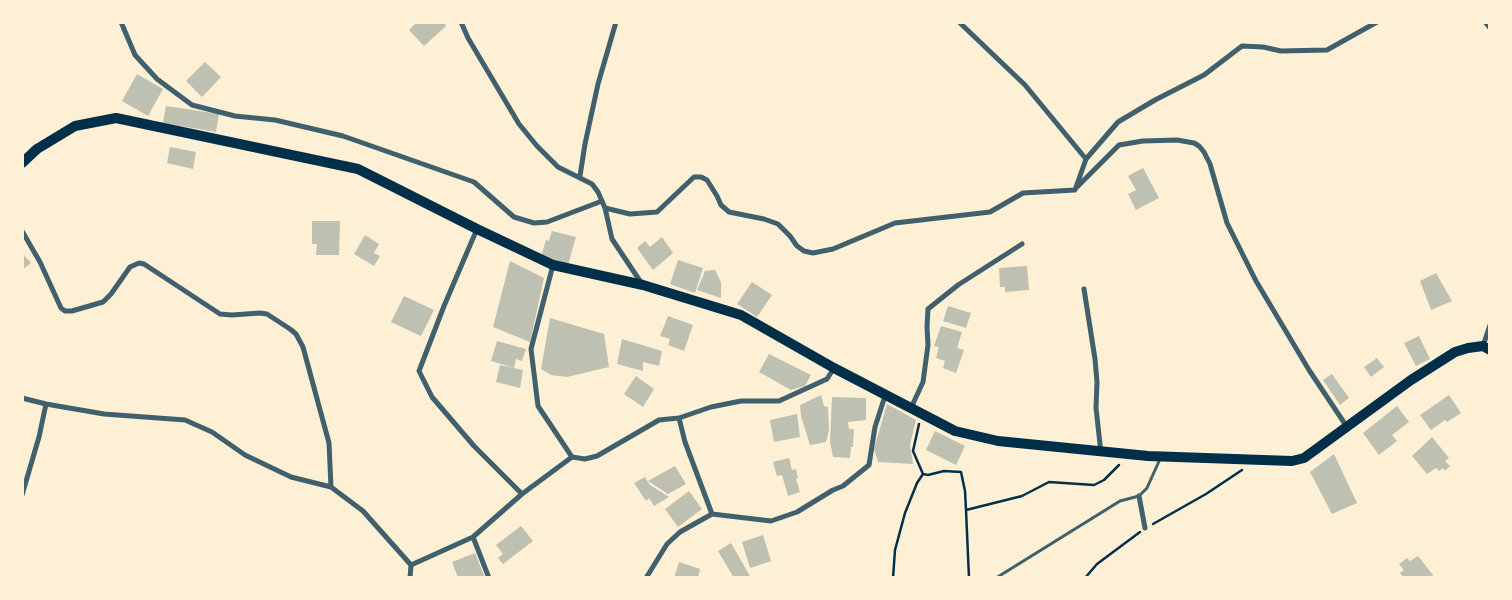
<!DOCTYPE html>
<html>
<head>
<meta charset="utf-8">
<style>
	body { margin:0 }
	#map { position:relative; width:1512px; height:600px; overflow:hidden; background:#fdf0d5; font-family:"Source Serif 4",serif }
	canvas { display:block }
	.frame { position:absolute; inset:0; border:24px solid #fdf0d5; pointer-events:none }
</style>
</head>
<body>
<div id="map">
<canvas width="1512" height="600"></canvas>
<div class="frame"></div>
</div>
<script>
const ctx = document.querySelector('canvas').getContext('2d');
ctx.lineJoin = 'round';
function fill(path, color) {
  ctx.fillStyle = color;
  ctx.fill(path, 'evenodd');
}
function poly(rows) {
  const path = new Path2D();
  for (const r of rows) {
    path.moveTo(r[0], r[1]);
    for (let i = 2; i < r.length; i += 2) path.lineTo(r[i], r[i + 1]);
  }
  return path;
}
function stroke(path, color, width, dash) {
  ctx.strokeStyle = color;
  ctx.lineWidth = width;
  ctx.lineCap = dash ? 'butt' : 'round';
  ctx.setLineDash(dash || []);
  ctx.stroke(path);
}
fill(poly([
	[417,22,444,22,446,26,424,46,409,30],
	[205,62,221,77,202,97,186,81],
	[137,74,163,89,148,116,122,101],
	[166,106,219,114,216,132,163,123],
	[170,147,196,152,193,169,167,163],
	[1143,168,1159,198,1136,210,1128,194,1136,190,1128,176],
	[312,221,340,221,339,255,316,255,317,244,312,244],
	[552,231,576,237,568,265,541,257,546,240,549,241],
	[365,235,379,244,374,253,380,256,374,266,354,254],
	[662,237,673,253,653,270,637,248,645,241,650,247],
	[22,253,31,263,22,270],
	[678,260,703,268,695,293,670,284],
	[510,261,544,278,530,342,493,327],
	[1027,266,1029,290,1005,292,1005,287,1000,287,999,268],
	[715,270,721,282,721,298,697,290,705,271],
	[1436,273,1452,301,1431,310,1420,281],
	[752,282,772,295,757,317,737,304],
	[404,296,434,310,421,336,391,322],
	[948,306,971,313,966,328,943,321],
	[668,316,693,325,684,351,668,345,670,339,660,336],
	[550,318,604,334,609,367,567,377,551,375,541,369],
	[941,326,962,332,957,348,964,350,956,373,943,368,945,361,936,358,939,347,934,346],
	[1419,336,1430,359,1416,366,1404,343],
	[622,339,662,351,659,366,643,362,643,371,617,364],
	[497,341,526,349,522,361,516,359,514,368,491,361],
	[769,354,811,375,805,386,791,390,759,372],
	[1377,358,1384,367,1371,377,1364,367],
	[500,365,523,370,520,388,496,382],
	[1332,374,1349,398,1340,405,1323,380],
	[636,376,654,389,643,407,624,394],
	[821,395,824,406,828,407,829,430,826,442,810,445,801,416,800,405],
	[1449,395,1461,413,1447,422,1445,420,1431,430,1420,415],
	[832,397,866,398,866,420,848,422,849,429,854,429,853,447,851,447,850,458,833,457,830,442],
	[887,404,916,420,910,445,913,464,878,462,874,449],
	[1397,406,1409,422,1392,435,1397,441,1379,455,1363,433],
	[797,414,800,437,774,442,770,420],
	[935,431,965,446,956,465,926,450],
	[1432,437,1449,458,1445,461,1450,466,1445,471,1443,468,1439,471,1436,468,1427,474,1412,456],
	[1334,454,1357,503,1332,514,1310,472],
	[789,458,792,470,796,469,798,478,796,479,800,492,788,496,782,475,777,476,773,462],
	[675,466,686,484,668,494,648,481],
	[645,477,650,485,669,497,654,506,649,498,646,501,634,483],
	[689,491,702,509,678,527,665,509],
	[521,526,533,541,503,564,498,558,503,554,496,545],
	[763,535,771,561,750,568,742,542],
	[731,543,750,576,748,578,734,578,718,551],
	[475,553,485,578,458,578,452,562],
	[1418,556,1433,575,1430,578,1404,578,1400,573,1404,570,1399,564,1407,558,1410,561],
	[679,562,700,569,698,578,674,578]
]), '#bec0b2');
stroke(poly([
	[919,424,913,451,923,474],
	[923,474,928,475,944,471,961,472,965,491,966,510],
	[1153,524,1206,494,1242,470],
	[893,578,895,550,905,513,917,483,923,474],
	[969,578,966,510,1022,496,1049,482,1094,485,1104,480,1119,465],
	[1085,578,1097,564,1140,532]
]), '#003049', 2.5);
stroke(poly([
	[996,578,1120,501,1139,496,1147,488,1160,459]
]), '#3f606c', 3);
stroke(poly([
	[121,22,135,55,157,79,192,105,235,116,275,120,343,136,474,182,514,217,534,223,547,222,602,201],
	[461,22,468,38,519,124,537,146,558,167,592,184,598,192,605,208,612,239,642,284],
	[959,22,1025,85,1086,159],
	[1485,22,1490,28],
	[580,176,585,144,598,84,616,22],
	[1076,188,1119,145,1143,141,1177,140,1194,143,1199,146,1204,152,1210,164,1227,223,1256,281,1309,370,1347,427],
	[605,208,630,214,657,212,694,177,701,177,707,180,717,196,721,205,729,212,764,219,778,224,790,236,797,246,804,251,813,253,833,249,895,223,990,212,1023,193,1075,190,1086,159,1118,122,1155,100,1204,75,1242,46,1263,47,1281,51,1327,50,1377,22],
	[477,229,444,306,419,371,432,397,474,446,522,494],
	[22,231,40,262,61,308,65,311,72,311,103,302,111,294,130,267,139,263,144,264,220,314,232,315,260,313,267,314,290,329,296,334,303,347,329,443,331,487],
	[553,265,531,349,538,406,572,457],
	[1084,289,1095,359,1097,382,1096,408,1101,453],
	[1483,346,1490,325],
	[22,398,46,404,104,414,185,420,212,432,245,455,291,477,331,487,363,511,411,565],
	[911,408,923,382,928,345,927,327,928,309,958,285,1022,244],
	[679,418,685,442,712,514],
	[22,495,39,437,46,404],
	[1139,496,1145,528],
	[473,537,489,578],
	[411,565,473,537,522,494,572,457,585,459,597,456,659,420,679,418,711,407,741,401,779,401,827,379,834,368],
	[410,578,411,565],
	[646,578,667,544,680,532,712,514,771,521,797,512,833,490,843,486,869,465,875,427,885,396]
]), '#3f606c', 5);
stroke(poly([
	[22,163,37,149,75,126,116,118,358,169,477,229,553,265,643,285,741,315,834,368,955,431,998,441,1148,456,1292,461,1304,458,1411,380,1455,352,1468,348,1483,346,1490,350]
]), '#003049', 10);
</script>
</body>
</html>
